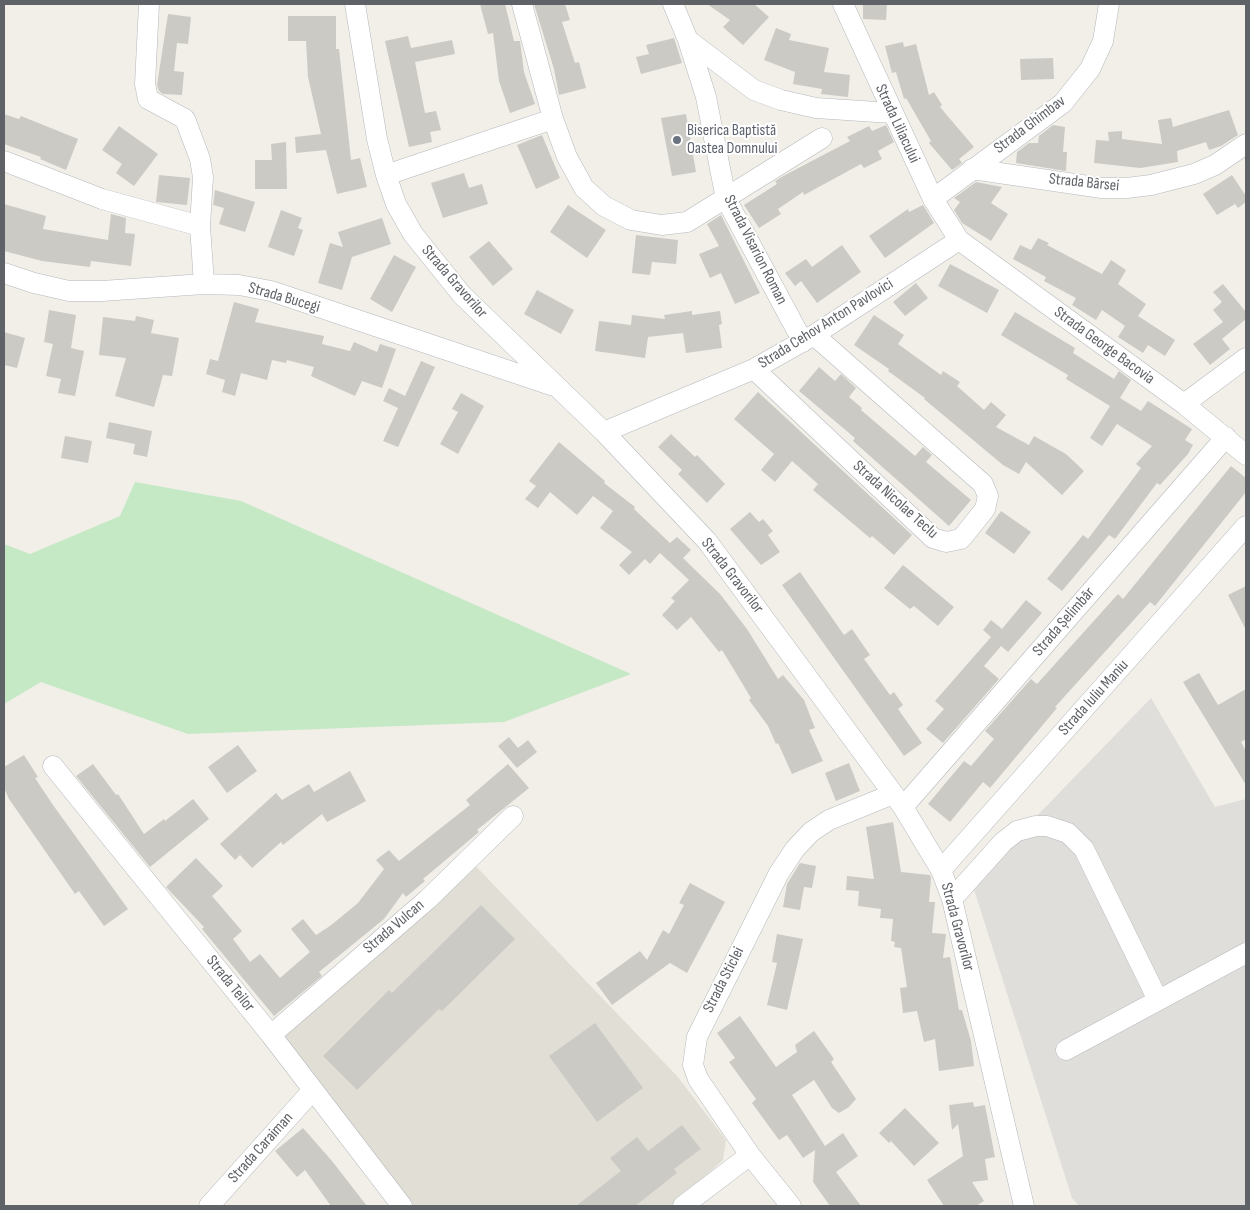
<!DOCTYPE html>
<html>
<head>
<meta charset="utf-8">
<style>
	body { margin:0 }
	#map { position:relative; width:1250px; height:1210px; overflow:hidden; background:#f1efe8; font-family:"Sofia Sans Condensed",sans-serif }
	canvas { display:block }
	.frame { position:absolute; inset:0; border:5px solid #5f6368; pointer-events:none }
</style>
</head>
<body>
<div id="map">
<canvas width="1250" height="1210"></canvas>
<div class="frame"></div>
</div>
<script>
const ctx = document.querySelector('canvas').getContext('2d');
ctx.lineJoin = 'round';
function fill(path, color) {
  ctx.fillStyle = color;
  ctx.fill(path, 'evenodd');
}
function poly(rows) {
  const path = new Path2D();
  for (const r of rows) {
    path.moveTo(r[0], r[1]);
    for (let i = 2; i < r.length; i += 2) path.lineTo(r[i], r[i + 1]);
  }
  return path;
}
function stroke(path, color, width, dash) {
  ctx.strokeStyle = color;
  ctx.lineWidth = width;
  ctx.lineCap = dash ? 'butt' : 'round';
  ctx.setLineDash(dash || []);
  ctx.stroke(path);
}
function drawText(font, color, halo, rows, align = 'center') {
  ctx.font = font + ' "Sofia Sans Condensed",sans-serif';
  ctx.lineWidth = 4;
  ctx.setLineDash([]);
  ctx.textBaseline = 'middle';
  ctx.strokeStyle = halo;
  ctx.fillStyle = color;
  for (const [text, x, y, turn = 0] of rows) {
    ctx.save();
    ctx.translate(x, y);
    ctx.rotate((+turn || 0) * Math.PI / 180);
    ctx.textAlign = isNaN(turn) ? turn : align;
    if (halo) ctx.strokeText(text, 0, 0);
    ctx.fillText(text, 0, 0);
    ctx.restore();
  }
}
fill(poly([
	[1151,698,1215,807,1246,799,1246,1206,1079,1206,1072,1198,972,883]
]), '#e0deda');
fill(poly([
	[469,859,677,1076,726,1140,723,1160,673,1206,402,1206,271,1035]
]), '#e1ded6');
fill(poly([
	[135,482,241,501,631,674,504,722,188,734,41,682,4,704,4,544,30,554,120,516]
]), '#c5e8c5');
fill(poly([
	[480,4,505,4,514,41,520,41,524,72,535,104,510,113,499,81,493,33,488,34],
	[534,4,565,4,570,20,562,22,575,63,579,62,586,88,559,95,554,69],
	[707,4,754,4,769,17,743,45,723,27,730,20],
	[863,4,887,4,886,20,863,19],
	[168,14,191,17,188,44,177,43,174,71,184,72,182,95,163,94,159,91,157,85],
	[288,16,336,16,336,49,339,49,351,160,360,158,367,187,337,194,326,150,296,153,295,137,321,134,308,77,306,41,288,41],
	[776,28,791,34,789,40,829,48,824,72,850,75,848,97,821,94,822,89,793,84,795,72,764,60],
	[408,36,411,48,452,40,455,54,415,62,425,113,436,111,441,130,430,132,432,142,409,147,385,41],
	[674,38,682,63,641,74,636,57,649,54,646,45],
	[903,42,904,47,916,44,929,95,934,92,942,105,940,107,974,147,959,159,962,163,952,170,929,143,931,141,906,98,904,99,896,72,892,73,885,46],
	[1053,58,1054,79,1021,80,1020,59],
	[1229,110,1238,135,1221,146,1209,150,1206,142,1177,151,1178,162,1140,168,1094,163,1096,140,1109,141,1108,132,1122,131,1122,139,1162,144,1158,120,1171,118,1173,127],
	[4,114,19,119,21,116,78,139,66,170,40,159,41,157,4,144],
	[686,114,696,172,672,176,661,118],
	[886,125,894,142,878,151,882,159,864,168,861,164,804,195,803,192,778,209,781,214,759,228,744,205,777,184,775,181,787,174,850,141,847,137,869,126,872,131],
	[1053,125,1065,127,1063,152,1067,152,1066,171,1016,163,1017,152,1029,143,1038,143,1039,136],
	[119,126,158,154,134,186,116,173,122,164,102,150],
	[542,135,560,178,536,189,517,145],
	[286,142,287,189,255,189,255,160,272,160,271,144],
	[464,173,469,188,482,184,488,204,443,218,431,183],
	[159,175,190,178,187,205,156,202],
	[1232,175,1246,196,1246,202,1238,208,1235,204,1217,215,1203,194],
	[976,182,1002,187,991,203,1008,214,991,241,962,223,954,210,960,202,954,198],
	[215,190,255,202,245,232,219,224,224,208,213,205],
	[4,204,46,216,43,229,108,240,111,214,126,218,125,233,135,234,131,266,91,261,90,267,42,261,4,251],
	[568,205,606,230,587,258,550,232],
	[923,205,934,223,885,258,869,236,908,209,909,212],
	[281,210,302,218,298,228,303,230,294,256,268,247],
	[721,215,760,293,735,304,721,273,710,278,699,254,719,246,707,224],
	[382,218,391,244,352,257,342,290,318,283,330,243,343,247,338,232],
	[636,235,678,240,676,264,652,262,650,275,632,273],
	[1038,238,1049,243,1047,245,1102,274,1111,260,1126,270,1118,284,1146,304,1138,316,1175,340,1165,356,1148,345,1143,353,1118,337,1125,326,1102,310,1096,320,1072,305,1076,298,1044,281,1046,277,1013,259,1020,245,1031,250],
	[489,241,513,269,493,286,469,257],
	[842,245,861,272,817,303,801,281,795,286,785,273,806,259,812,267],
	[394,255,416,267,392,312,370,299],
	[950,264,999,290,987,313,938,286],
	[916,283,928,298,905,316,893,302],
	[1223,284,1246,312,1246,319,1222,339,1230,349,1210,365,1193,344,1223,322,1213,310,1222,302,1213,292],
	[537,290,574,310,561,334,524,314],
	[234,302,259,309,255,322,324,336,322,344,350,351,354,342,377,352,380,344,396,349,382,388,362,381,355,396,311,376,314,367,287,360,286,363,272,360,267,380,241,373,235,396,222,392,225,380,206,374,210,359,218,361],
	[49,310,76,315,71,348,84,351,75,396,58,393,61,379,46,376,53,344,44,342],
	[692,311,692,315,720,311,722,324,719,325,722,348,686,353,683,333,648,337,645,358,595,351,599,321,631,325,632,315,665,319,664,315],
	[1015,312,1075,348,1073,353,1114,379,1119,371,1131,380,1120,398,1141,411,1148,401,1192,429,1185,440,1193,445,1188,454,1160,485,1157,483,1115,539,1109,535,1062,591,1047,579,1083,535,1088,539,1141,468,1136,464,1152,446,1117,424,1102,446,1090,438,1110,406,1066,379,1068,375,1001,335],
	[874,315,904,335,898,344,941,375,943,371,960,382,957,386,984,410,991,402,1006,415,996,427,1029,445,1034,436,1066,454,1084,471,1062,495,1026,462,1019,474,1003,465,924,399,925,398,888,371,889,369,854,345],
	[136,316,154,320,151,333,179,338,172,376,163,375,154,407,115,396,126,358,99,355,103,317,135,321],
	[4,332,25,338,17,368,4,365],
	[421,361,435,367,398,447,383,441,398,408,383,401,389,388,405,396],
	[819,367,835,381,841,374,856,388,849,397,862,408,861,410,915,456,923,447,932,455,926,462,971,500,949,526,853,441,855,438,799,391],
	[758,392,912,535,894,555,872,536,870,538,813,490,818,484,792,461,775,482,761,470,774,454,734,419],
	[461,393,484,406,458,454,440,444,458,412,452,409],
	[109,422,152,431,147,457,133,454,135,444,106,438],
	[671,434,695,457,697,455,725,484,707,503,678,474,682,470,658,447],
	[65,436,92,441,88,463,61,458],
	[559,442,605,481,604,483,635,507,634,509,670,543,677,537,691,550,683,558,720,594,747,629,778,679,783,675,804,700,815,728,809,730,823,761,792,774,778,743,776,744,768,726,749,700,751,698,722,650,719,652,691,617,677,630,662,615,675,601,671,598,689,580,660,553,650,564,645,559,629,575,619,565,632,552,600,528,613,511,593,496,577,515,550,492,538,508,525,499,536,486,529,481],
	[1231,466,1246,478,1246,492,1155,606,1150,602,1055,707,1057,708,990,788,983,782,950,822,928,804,964,761,971,766,994,739,985,731,1031,679,1037,684,1118,594,1123,599],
	[1001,511,1031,532,1014,554,985,533],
	[750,512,759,522,763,519,773,531,768,535,780,552,761,565,730,529],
	[903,565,954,607,938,626,914,606,910,609,884,588],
	[800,572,844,635,852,629,870,655,864,659,890,695,894,692,903,705,898,709,922,743,904,756,782,585],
	[1246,586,1246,630,1228,595],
	[1026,600,1042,613,1008,652,1001,646,984,666,999,679,943,743,926,729,944,709,935,701,991,637,983,630,991,620,1002,629],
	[1199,673,1218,705,1246,689,1246,739,1241,742,1246,751,1246,785,1183,682],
	[509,737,518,748,528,740,537,752,517,768,498,746],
	[238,745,257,771,227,793,208,767],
	[24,755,38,777,35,778,53,805,128,909,104,926,79,891,75,894,9,799,4,788,4,767],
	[849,763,860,791,836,801,825,773],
	[93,764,116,795,118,794,144,834,164,819,165,821,193,799,209,819,150,867,76,776],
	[508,764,529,788,477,830,479,832,423,879,425,881,406,897,403,893,384,919,319,972,322,976,274,1016,202,929,204,927,166,887,196,858,223,886,212,896,242,931,233,939,250,962,260,954,280,978,310,952,291,929,303,919,316,935,330,926,358,903,384,869,376,860,389,850,399,861,470,805,466,800],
	[350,771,366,801,327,822,322,814,283,845,281,842,252,868,240,855,235,860,220,844,276,793,282,800,309,784,314,792],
	[893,822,901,872,930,875,931,878,929,902,935,902,932,933,946,934,943,958,950,957,959,1010,962,1010,971,1041,974,1066,939,1071,935,1039,924,1042,917,1011,903,1013,900,988,907,987,901,948,894,947,895,942,891,941,893,919,880,918,881,909,858,906,859,891,846,890,847,876,874,879,866,827],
	[800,863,816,866,812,888,804,887,800,910,783,907,787,884],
	[690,883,725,902,687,973,670,963,612,1005,596,983,640,951,647,960,663,930,669,934,684,905,679,903],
	[481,905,515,939,442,1011,439,1009,357,1090,323,1056,389,990,392,993],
	[777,934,803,939,787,1010,767,1005,777,963,772,962],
	[740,1016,776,1067,797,1052,795,1045,814,1031,834,1059,831,1062,856,1099,849,1107,839,1113,832,1108,814,1080,792,1095,825,1146,843,1133,858,1156,836,1172,861,1206,830,1206,813,1182,815,1150,803,1158,787,1135,779,1140,752,1103,756,1099,729,1062,735,1058,717,1033],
	[595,1023,643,1088,597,1122,549,1056],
	[973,1102,974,1107,985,1105,995,1157,985,1159,988,1180,972,1182,984,1201,976,1206,944,1206,927,1180,963,1156,958,1124,952,1130,949,1105],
	[905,1108,939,1143,914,1166,891,1141,889,1143,879,1133],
	[682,1125,701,1149,674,1169,677,1173,635,1206,576,1206,621,1171,610,1158,637,1137,648,1151],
	[303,1128,332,1161,367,1206,331,1206,305,1170,297,1177,275,1151]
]), '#cccac5');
const minor = poly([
	[149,4,145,84,148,99,185,119,200,159,203,177,200,226,204,284],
	[355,4,377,139,386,175,396,204,413,234,462,295,604,432,707,541,903,807,941,870,952,899,1024,1206],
	[522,4,553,119,567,157,584,188,604,206,631,220,662,225,687,222,822,138],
	[673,4,688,40,706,97,726,199,803,342],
	[843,4,933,199,959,240,1184,404,1246,455],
	[688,40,754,90,781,100,816,108,892,113],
	[4,161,102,199,200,226],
	[972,169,1102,188,1127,188,1151,185,1194,174,1215,165,1246,144],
	[386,175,553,119],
	[933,199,1063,103,1090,69,1103,41,1109,4],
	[4,273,34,283,69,291,102,291,204,284,239,285,271,291,551,385],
	[754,369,933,538,946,542,961,539,985,509,988,496,983,484,814,335],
	[1184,404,1246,358],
	[604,432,754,369,814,335,959,240],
	[53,766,271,1035,402,1206],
	[903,807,1226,437],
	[941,870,1246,526],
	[952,899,1003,842,1017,831,1036,826,1047,826,1068,833,1084,849,1158,1000],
	[271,1035,428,899,513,816],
	[1066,1050,1246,953],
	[209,1206,312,1091],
	[683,1206,750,1155],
	[791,1206,750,1155,698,1079,693,1065,697,1037,779,873,795,849,811,832,829,820,893,794]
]);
stroke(minor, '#b5b8bc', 21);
stroke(minor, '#fff', 20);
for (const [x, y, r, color] of [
	[677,140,5,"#6b7280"]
]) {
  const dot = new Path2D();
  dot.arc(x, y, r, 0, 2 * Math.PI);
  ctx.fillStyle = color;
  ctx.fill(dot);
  stroke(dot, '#fff', 2);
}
drawText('16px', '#5f6368', '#fff', [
	["Strada Liliacului",897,124,65],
	["Strada Ghimbav",1030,125,-37],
	["Strada Bârsei",1084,183,6],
	["Strada Visarion Roman",755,250,63],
	["Strada Gravorilor",454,282,49],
	["Strada Bucegi",284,298,16],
	["Strada Cehov Anton Pavlovici",826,324,-32],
	["Strada George Bacovia",1104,346,36],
	["Strada Nicolae Teclu",895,500,42],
	["Strada Gravorilor",732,576,52],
	["Strada Șelimbăr",1064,622,-49],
	["Strada Iuliu Maniu",1094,698,-48],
	["Strada Vulcan",394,927,-40],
	["Strada Gravorilor",957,927,75],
	["Strada Sticlei",724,980,-63],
	["Strada Teilor",230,984,51],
	["Strada Caraiman",261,1148,-48]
]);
drawText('16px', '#5b616d', '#fff', [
	["Biserica Baptistă",687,131],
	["Oastea Domnului",687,149]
], 'left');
</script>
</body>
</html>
